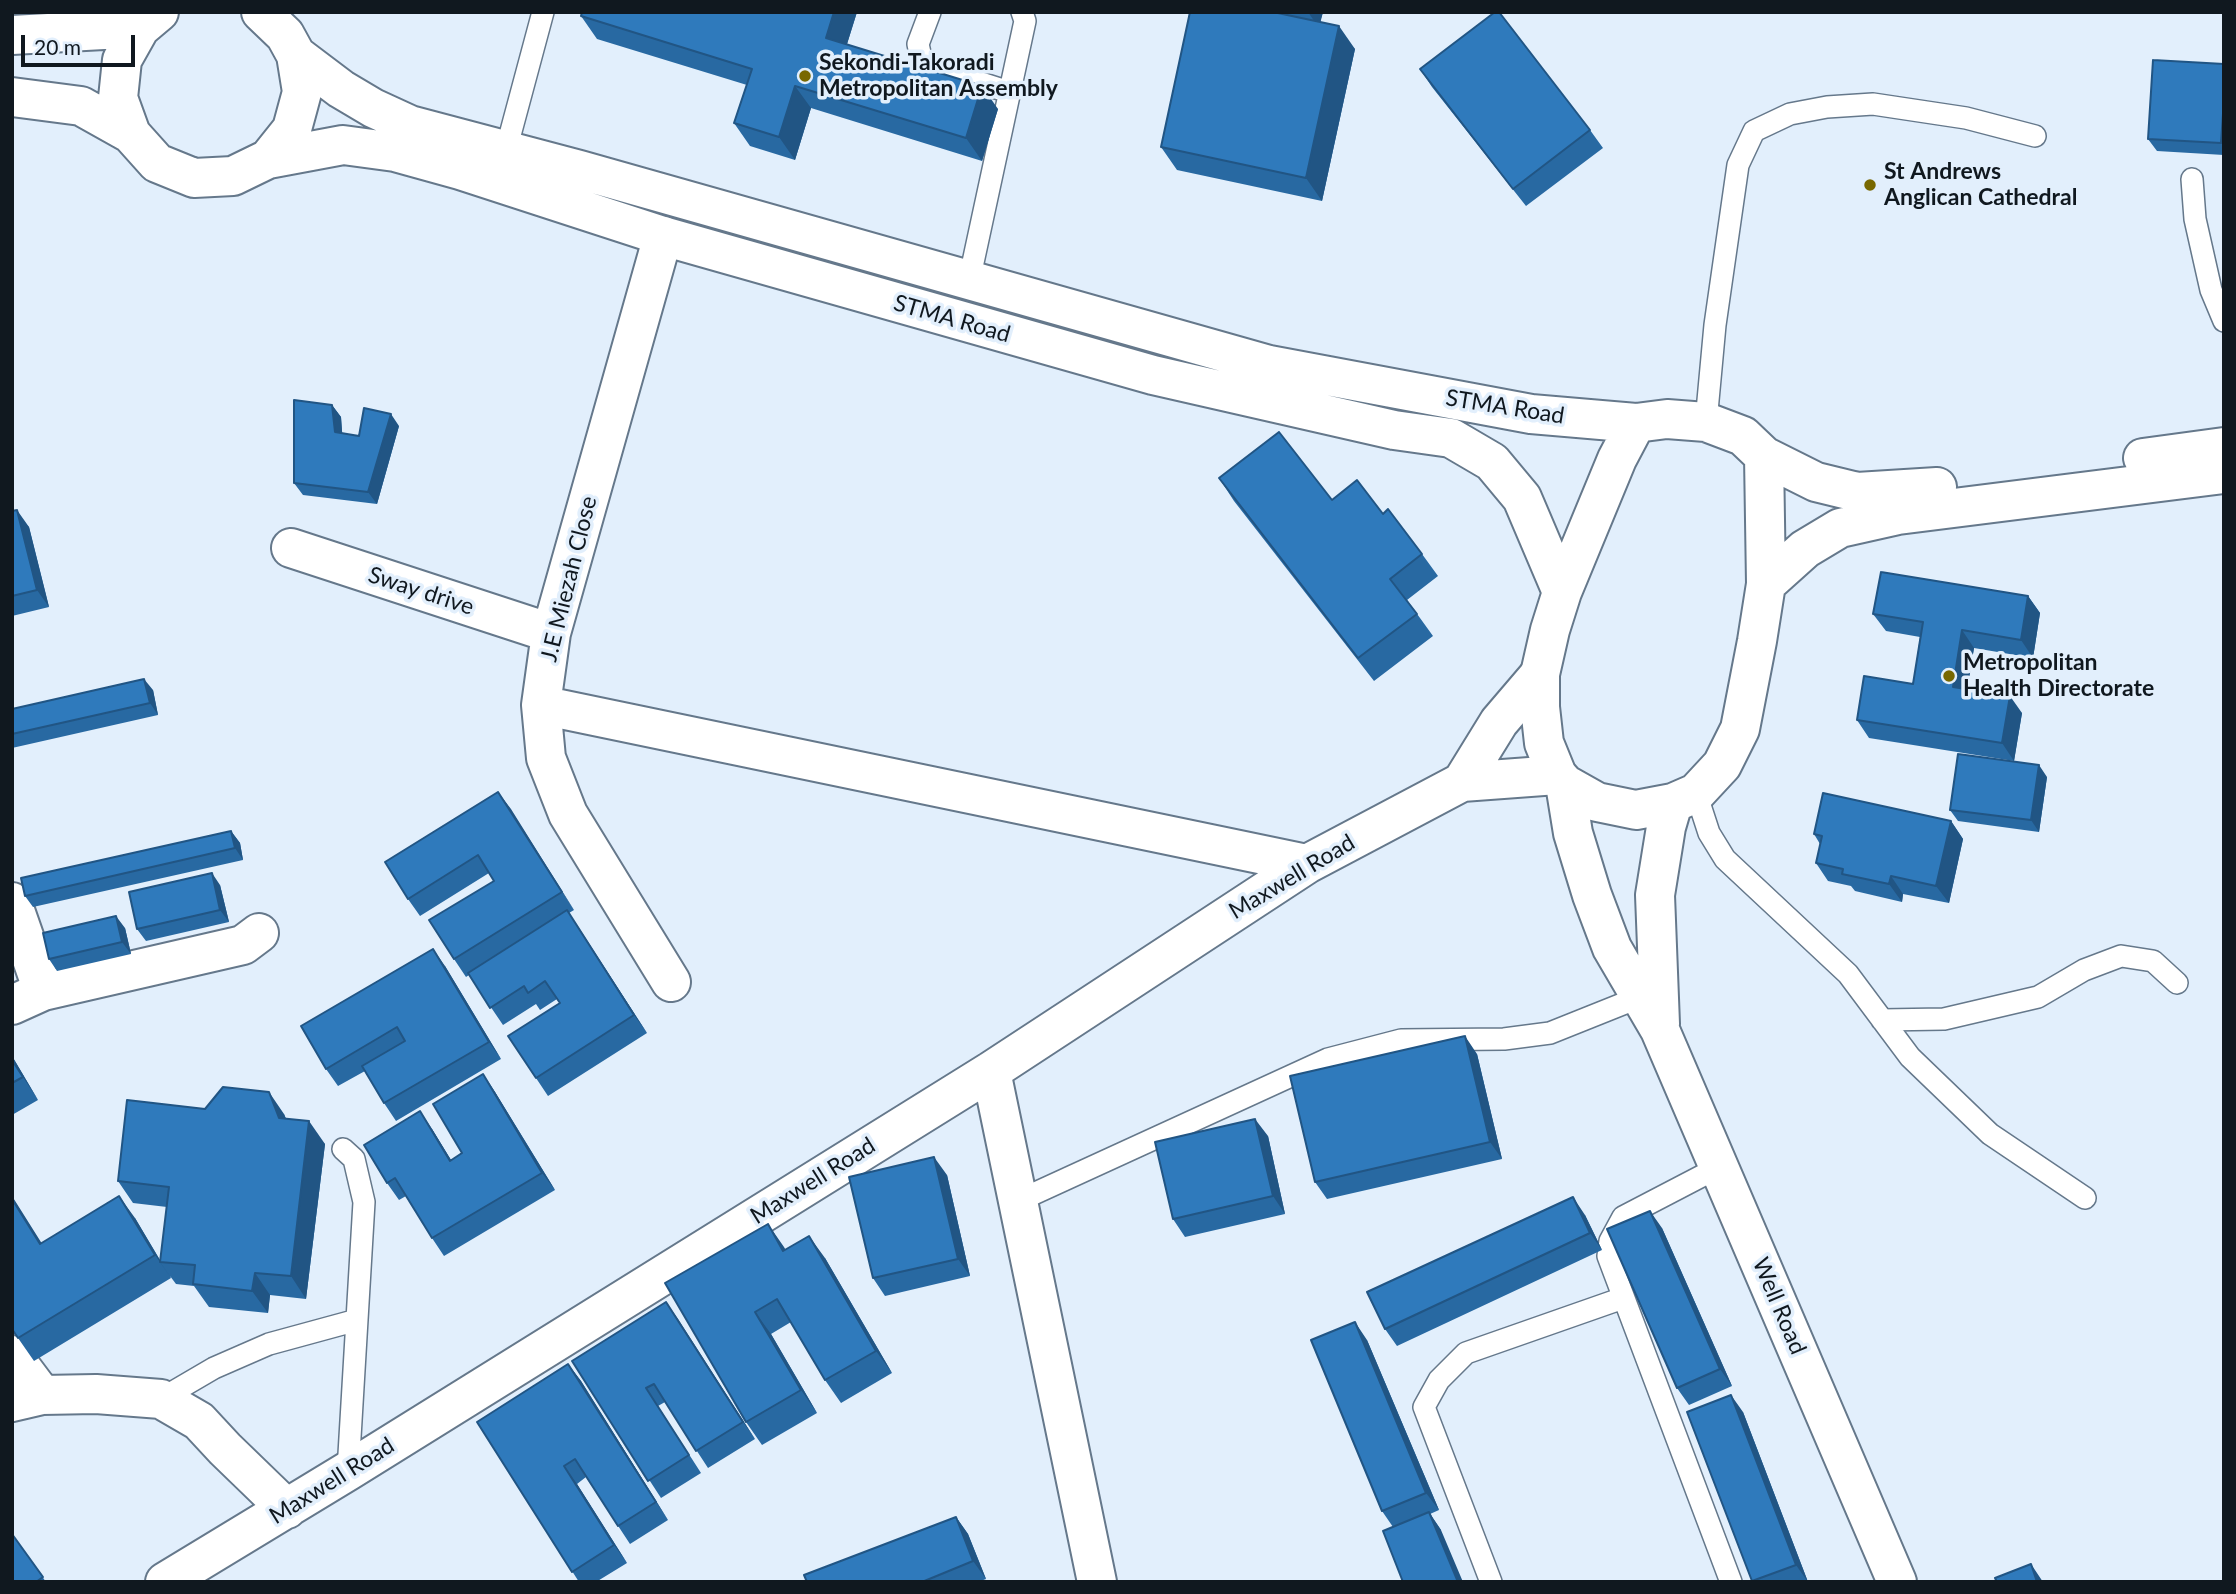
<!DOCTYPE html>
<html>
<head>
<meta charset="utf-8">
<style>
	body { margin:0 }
	#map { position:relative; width:2236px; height:1594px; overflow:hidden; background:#e2effc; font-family:Lato,sans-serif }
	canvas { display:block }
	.frame { position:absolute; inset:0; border:14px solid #10181f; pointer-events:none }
	.scale { position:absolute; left:21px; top:35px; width:114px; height:32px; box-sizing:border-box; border:4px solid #10181f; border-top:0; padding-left:9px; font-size:21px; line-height:24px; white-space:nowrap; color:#10181f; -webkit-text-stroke:5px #e2effc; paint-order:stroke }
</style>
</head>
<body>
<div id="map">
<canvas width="2236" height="1594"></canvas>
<div class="frame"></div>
<div class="scale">20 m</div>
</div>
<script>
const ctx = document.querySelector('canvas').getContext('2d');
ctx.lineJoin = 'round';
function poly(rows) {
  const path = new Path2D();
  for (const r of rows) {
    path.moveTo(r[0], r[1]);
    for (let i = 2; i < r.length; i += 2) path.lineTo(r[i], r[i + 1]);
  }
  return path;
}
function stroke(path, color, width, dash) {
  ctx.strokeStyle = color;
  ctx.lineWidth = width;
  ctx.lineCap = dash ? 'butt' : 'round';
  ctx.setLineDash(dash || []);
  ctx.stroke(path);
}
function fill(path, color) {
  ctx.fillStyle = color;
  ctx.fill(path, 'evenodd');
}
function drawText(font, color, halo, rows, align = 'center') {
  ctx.font = font + ' Lato,sans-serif';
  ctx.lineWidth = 7;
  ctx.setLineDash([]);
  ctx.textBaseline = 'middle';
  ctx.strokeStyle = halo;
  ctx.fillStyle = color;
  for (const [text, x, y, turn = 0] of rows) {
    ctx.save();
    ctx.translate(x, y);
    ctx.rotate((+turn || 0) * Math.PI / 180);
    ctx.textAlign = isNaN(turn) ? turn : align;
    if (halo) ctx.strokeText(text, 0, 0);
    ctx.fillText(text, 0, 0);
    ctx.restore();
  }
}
const lane = poly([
	[930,12,918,44,921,58,931,67,1009,92],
	[506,150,543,12],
	[2192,179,2195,219,2211,290,2224,321],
	[969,281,1025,21,1022,12],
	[1706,422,1715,325,1738,165,1754,131,1790,114,1827,107,1873,104,1966,118,2035,136],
	[1696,793,1709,833,1725,859,1848,974,1910,1057,1990,1134,2085,1198],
	[1882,1020,1944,1019,2038,997,2084,970,2121,956,2153,961,2177,983],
	[343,1149,354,1159,364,1202,348,1471],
	[1719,1167,1623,1217,1610,1241,1608,1256,1731,1582],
	[1018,1201,1328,1059,1401,1040,1504,1039,1550,1033,1640,997],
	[161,1399,214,1368,269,1344,357,1320],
	[1491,1582,1424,1407,1439,1380,1466,1353,1623,1298]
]);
const street = poly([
	[663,236,551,633,541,705,546,758,568,814,671,982],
	[291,548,551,633],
	[541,705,1307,864],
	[1462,782,1499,722,1540,674],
	[12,902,43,991],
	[12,1005,43,991,243,945,259,933],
	[991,1071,1097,1582],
	[12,1355,42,1395],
	[12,1402,42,1395,96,1394,161,1399,199,1421,225,1449,287,1509],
	[165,1582,348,1471,991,1071,1307,864,1462,782,1557,775]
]);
const secondary = poly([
	[159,12,140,28,122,60,118,98,131,134,157,163,194,178,233,176,268,159,292,129,302,92,296,55,285,35,261,12],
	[12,35,140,28],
	[296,55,341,89,373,108,410,125,580,170,1269,365,1531,414,1636,423,1667,419,1706,422,1743,436,1764,456,1766,584,1757,641,1740,729,1722,765,1696,793,1673,803,1636,810,1597,802,1565,784,1557,775,1544,743,1540,707,1540,674,1550,630,1562,592,1617,459,1636,423],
	[12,97,81,106,131,134],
	[268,159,343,145,395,152,460,170,663,236,1153,375,1394,430,1451,438,1492,462,1522,498,1562,592],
	[1764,456,1816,482,1857,492,1937,487],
	[2143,458,2224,447],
	[1766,584,1805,549,1840,528,1898,515,2224,474],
	[1565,784,1573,833,1592,895,1612,948,1660,1030,1897,1582],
	[1660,1024,1655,895,1666,827,1673,803]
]);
stroke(lane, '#65788b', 24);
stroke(street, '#65788b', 42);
stroke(secondary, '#65788b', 42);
stroke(lane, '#fff', 21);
stroke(street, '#fff', 38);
stroke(secondary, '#fff', 38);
fill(poly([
	[582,12,857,12,847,44,998,109,982,161,811,108,795,160,750,146,734,123,747,85,597,39,581,16],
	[1190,12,1323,12,1320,22,1355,49,1322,201,1177,170,1161,147],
	[2224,64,2224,155,2157,151,2148,139],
	[1420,69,1590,130,1603,148,1526,206,1432,87],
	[332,405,341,417,342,433,359,436,399,426,377,504,303,495,294,483],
	[1219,478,1332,500,1383,514,1422,554,1438,576,1407,600,1433,636,1374,681,1234,501],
	[12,511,29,527,49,607,12,616],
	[2028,596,2040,613,2033,658,1974,648,1967,689,2022,713,2014,761,1869,738,1857,720,1913,684,1920,637,1886,631,1873,614],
	[153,690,158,715,12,748,12,709],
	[2047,777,2039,832,1958,821,1950,810],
	[498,792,574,910,569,913,647,1033,548,1096,536,1078,560,1003,557,999,540,1010,536,1004,503,1025,469,975,466,977,454,959,494,881,489,873,420,916,408,899],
	[1951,821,1963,839,1949,903,1903,894,1902,902,1855,891,1851,886,1828,881,1816,863,1820,844,1814,834],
	[231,831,240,843,243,860,33,907,25,896],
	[220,885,229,922,146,941,137,929],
	[125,928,131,954,57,971,49,959],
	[445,966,501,1059,396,1121,384,1103,365,1071,338,1086,326,1069],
	[1477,1054,1502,1159,1327,1199,1315,1182],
	[12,1056,38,1100,12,1115],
	[483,1074,495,1092,555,1190,444,1256,432,1238,406,1196,399,1200,387,1183,432,1129,451,1160,462,1153],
	[205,1109,284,1114,286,1119,325,1144,306,1299,270,1295,268,1313,209,1307,194,1286,176,1284,170,1276,171,1278,34,1361,18,1338,41,1243,135,1218,160,1260,167,1207,133,1203,118,1181],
	[1268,1136,1285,1214,1185,1237,1173,1219],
	[947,1175,970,1276,885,1296,873,1278],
	[1585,1215,1602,1250,1397,1346,1385,1329],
	[1662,1228,1732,1386,1689,1405,1677,1388],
	[825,1258,892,1373,841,1403,825,1380,791,1322,771,1334,817,1413,762,1445,746,1422,665,1283],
	[666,1302,755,1439,708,1468,665,1402,658,1406,701,1473,661,1498,572,1361],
	[1367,1340,1439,1510,1430,1514,1441,1530,1393,1527,1382,1511],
	[568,1364,581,1381,668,1520,630,1544,586,1477,577,1484,627,1563,596,1582,579,1582,477,1422],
	[1743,1412,1808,1582,1752,1581],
	[956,1517,968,1534,986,1579,978,1582,807,1582],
	[12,1534,46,1582,12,1582]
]), '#2869a2');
fill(poly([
	[834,12,857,12,842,60,826,38],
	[1308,12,1323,12,1319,28],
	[1339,26,1355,49,1322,201,1306,178],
	[795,86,811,108,795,160,779,137],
	[982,86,998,109,982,161,966,138],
	[2224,99,2224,146,2221,143],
	[332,405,341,417,343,444,335,432],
	[391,414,399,426,377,504,368,492],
	[17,510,29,527,49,607,37,590],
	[2028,596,2040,613,2033,658,2021,640],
	[1962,630,1974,648,1965,704,1953,687],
	[144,679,153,690,158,715,150,703],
	[2010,696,2022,713,2014,761,2002,743],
	[2039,765,2047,777,2039,832,2031,820],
	[498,792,511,809,574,910,562,892],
	[1951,821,1963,839,1949,903,1936,886],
	[231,831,240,843,243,860,235,848],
	[212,873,220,885,229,922,220,910],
	[1891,876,1903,894,1902,902,1889,884],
	[567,910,579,928,647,1033,634,1015],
	[116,916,125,928,131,954,122,942],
	[433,949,445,966,501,1059,489,1042],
	[1465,1036,1477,1054,1502,1159,1490,1142],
	[12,1056,38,1100,23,1077,12,1060],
	[483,1074,495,1092,555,1190,542,1173],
	[269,1092,284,1114,295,1140,279,1118],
	[420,1111,432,1129,462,1178,450,1161],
	[1255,1119,1268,1136,1285,1214,1273,1196],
	[309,1121,325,1144,306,1299,291,1276],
	[934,1157,947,1175,970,1276,958,1259],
	[12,1196,56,1266,40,1244,12,1199],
	[119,1196,135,1218,161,1262,160,1262,171,1278,155,1255],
	[1573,1197,1585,1215,1602,1250,1590,1233],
	[1650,1211,1662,1228,1732,1386,1720,1369],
	[768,1224,784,1247,799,1273,783,1251],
	[809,1236,825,1258,892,1373,876,1351],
	[255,1273,270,1295,268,1313,252,1291],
	[666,1302,678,1319,755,1439,743,1422],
	[755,1312,771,1334,817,1413,801,1390],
	[1355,1322,1367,1340,1439,1510,1426,1493],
	[568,1364,581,1381,668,1520,656,1502],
	[1731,1395,1743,1412,1808,1582,1796,1565],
	[564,1466,577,1484,627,1563,614,1545],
	[1429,1512,1441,1530,1463,1582,1458,1582],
	[956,1517,968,1534,986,1579,973,1561],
	[2031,1564,2043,1582,2037,1582]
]), '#215584');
const building = poly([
	[582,12,834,12,826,38,982,86,966,138,795,86,779,137,734,123,752,69,581,16,582,12],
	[1190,12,1273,12,1339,26,1306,178,1161,147,1190,12],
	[1495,12,1499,12,1590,130,1513,189,1420,69,1495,12],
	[2153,60,2224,64,2224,99,2221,143,2148,139,2153,60],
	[294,400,332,405,335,432,359,436,364,408,391,414,368,492,294,483,294,400],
	[1279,432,1332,500,1357,480,1383,514,1388,509,1422,554,1390,579,1417,614,1358,658,1219,478,1279,432],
	[17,510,37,590,12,596,12,511,17,510],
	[1881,572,2028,596,2021,640,1962,630,1953,687,2010,696,2002,743,1857,720,1864,676,1913,684,1923,622,1873,614,1881,572],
	[144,679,150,703,12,734,12,709,144,679],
	[1958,754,2039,765,2031,820,1950,810,1958,754],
	[498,792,562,892,454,959,429,920,494,881,478,855,408,899,385,862,498,792],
	[1823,793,1951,821,1936,886,1891,876,1889,884,1842,874,1843,869,1816,863,1822,836,1814,834,1823,793],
	[231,831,235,848,25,896,21,878,231,831],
	[212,873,220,910,137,929,129,892,212,873],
	[567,910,634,1015,536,1078,508,1036,560,1003,545,981,528,993,524,986,490,1008,468,973,567,910],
	[116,916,122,942,49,959,43,933,116,916],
	[433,949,489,1042,384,1103,362,1066,405,1041,397,1027,326,1069,301,1026,433,949],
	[1465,1036,1490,1142,1315,1182,1290,1076,1465,1036],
	[12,1060,23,1077,12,1083,12,1060],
	[483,1074,542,1173,432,1238,395,1178,387,1183,364,1145,420,1111,450,1161,462,1153,433,1104,483,1074],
	[223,1087,269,1092,279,1118,309,1121,291,1276,255,1273,252,1291,193,1284,195,1265,160,1262,169,1187,118,1181,127,1100,205,1109,223,1087],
	[1255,1119,1273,1196,1173,1219,1155,1142,1255,1119],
	[934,1157,958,1259,873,1278,849,1177,934,1157],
	[119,1196,155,1255,18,1338,12,1329,12,1199,40,1244,119,1196],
	[1573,1197,1590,1233,1385,1329,1367,1292,1573,1197],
	[1650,1211,1720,1369,1677,1388,1607,1229,1650,1211],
	[768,1224,783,1251,809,1236,876,1351,825,1380,777,1299,755,1312,801,1390,746,1422,665,1283,768,1224],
	[666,1302,743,1422,696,1451,654,1384,646,1388,689,1455,648,1481,572,1361,666,1302],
	[1355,1322,1426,1493,1382,1511,1311,1340,1355,1322],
	[568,1364,656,1502,618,1526,575,1459,564,1466,614,1545,572,1572,477,1422,568,1364],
	[1731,1395,1796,1565,1752,1581,1687,1412,1731,1395],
	[1429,1512,1458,1582,1403,1582,1383,1531,1429,1512],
	[956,1517,973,1561,922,1582,807,1582,804,1575,956,1517],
	[12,1534,43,1577,36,1582,12,1582,12,1534],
	[2031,1564,2037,1582,1997,1582,1995,1578,2031,1564]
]);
fill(building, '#2f7abc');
stroke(building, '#215584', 2);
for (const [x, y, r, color] of [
	[805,76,7,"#786800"],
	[1870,185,7,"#786800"],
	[1949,676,7,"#786800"]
]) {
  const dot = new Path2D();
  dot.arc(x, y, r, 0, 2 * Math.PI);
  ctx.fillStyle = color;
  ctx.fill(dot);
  stroke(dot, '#e2effc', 2.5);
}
drawText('bold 23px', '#10181f', '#e2effc', [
	["Sekondi-Takoradi",819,63],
	["Metropolitan Assembly",819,89],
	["St Andrews",1884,172],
	["Anglican Cathedral",1884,198],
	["Metropolitan",1963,663],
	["Health Directorate",1963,689]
], 'left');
drawText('23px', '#10181f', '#e2effc', [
	["STMA Road",952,319,16],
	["STMA Road",1505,407,9],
	["J.E Miezah Close",569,579,-76],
	["Sway drive",421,591,18],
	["Maxwell Road",1292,877,-31],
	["Maxwell Road",813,1181,-32],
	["Well Road",1779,1306,67],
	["Maxwell Road",332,1481,-32]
]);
</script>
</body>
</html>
